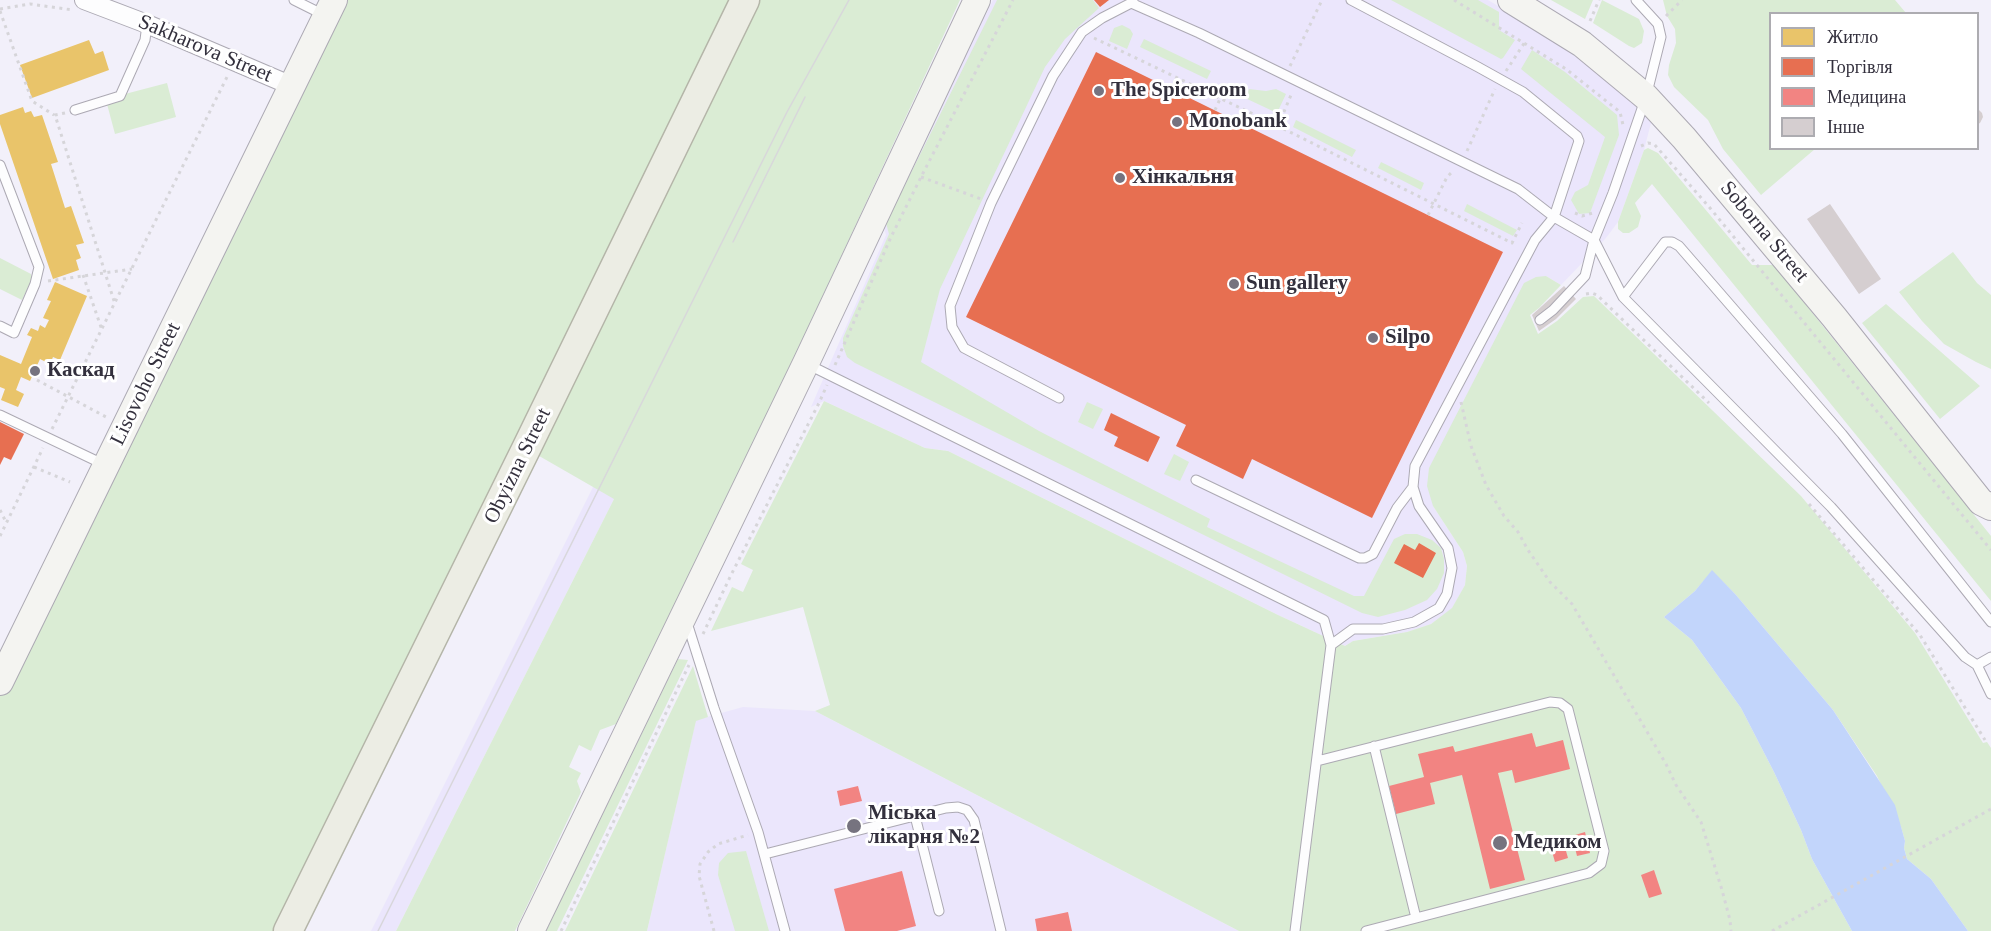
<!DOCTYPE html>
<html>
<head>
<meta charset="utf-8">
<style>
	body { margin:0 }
	#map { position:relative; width:1991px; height:931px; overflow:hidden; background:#f2f0fa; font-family:"Times New Roman",serif }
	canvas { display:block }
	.legend { position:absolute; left:1769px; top:12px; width:210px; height:138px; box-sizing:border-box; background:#fff; border:2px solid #adacb1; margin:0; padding:8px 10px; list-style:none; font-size:18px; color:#33303d }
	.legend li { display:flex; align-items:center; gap:12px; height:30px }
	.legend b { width:30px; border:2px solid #adacb1 }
</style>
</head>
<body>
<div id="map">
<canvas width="1991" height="931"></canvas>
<ul class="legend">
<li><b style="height:16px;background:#e9c46a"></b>Житло</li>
<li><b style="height:16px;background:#e76f51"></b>Торгівля</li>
<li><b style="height:16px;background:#f28482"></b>Медицина</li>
<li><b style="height:16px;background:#d5ced0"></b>Інше</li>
</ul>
</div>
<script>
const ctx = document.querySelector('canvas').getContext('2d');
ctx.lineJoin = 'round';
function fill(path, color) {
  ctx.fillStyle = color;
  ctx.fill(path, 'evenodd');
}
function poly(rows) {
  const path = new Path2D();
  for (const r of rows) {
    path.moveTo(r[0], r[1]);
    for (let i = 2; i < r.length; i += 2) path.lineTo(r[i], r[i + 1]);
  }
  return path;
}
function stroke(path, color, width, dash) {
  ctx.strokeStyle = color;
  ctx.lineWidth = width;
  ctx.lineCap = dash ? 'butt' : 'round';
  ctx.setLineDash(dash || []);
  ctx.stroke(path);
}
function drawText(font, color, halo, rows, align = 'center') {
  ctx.font = font + ' "Times New Roman",serif';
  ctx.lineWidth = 6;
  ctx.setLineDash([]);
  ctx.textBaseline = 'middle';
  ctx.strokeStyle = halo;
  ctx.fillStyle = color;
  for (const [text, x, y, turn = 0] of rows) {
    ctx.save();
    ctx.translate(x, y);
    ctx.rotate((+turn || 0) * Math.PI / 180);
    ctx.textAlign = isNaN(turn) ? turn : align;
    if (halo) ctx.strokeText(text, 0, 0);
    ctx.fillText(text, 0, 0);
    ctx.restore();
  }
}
fill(poly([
	[993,0,1488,0,1532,26,1610,81,1652,119,1644,150,1618,222,1606,238,1561,285,1546,276,1433,506,1463,552,1467,566,1465,585,1452,609,1431,624,1407,632,1353,641,1345,646,1278,615,948,451,925,448,824,401,811,407,886,235,883,225],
	[825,23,614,499,396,931,371,931],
	[743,707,815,711,1239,931,647,931,696,720]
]), '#ebe6fc');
fill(poly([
	[334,0,960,0,781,386,616,724,600,730,591,751,579,745,569,767,581,773,577,781,581,792,515,931,396,931,614,499,527,449,288,931,0,931,0,682],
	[997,0,1093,0,1099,8,1065,39,1045,67,940,289,921,362,1039,431,1210,519,1207,527,1354,596,1364,596,1394,539,1405,534,1417,534,1432,540,1441,548,1444,559,1444,573,1437,589,1427,600,1405,610,1378,617,1362,613,855,363,847,357,843,346,843,338,889,234,886,223],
	[1391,0,1478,0,1499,12,1499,30,1515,40,1503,58,1501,59],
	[1551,0,1593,0,1585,19],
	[1602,0,1639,19,1644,31,1642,43,1634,48,1629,46,1593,23],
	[1663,0,1895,0,1906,13,1770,14,1770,148,1815,149,1761,195,1723,149,1708,120,1674,87,1668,75,1669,65,1676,43,1675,29,1667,16],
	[1122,25,1130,29,1133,34,1127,49,1109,41,1114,28],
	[1144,39,1211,71,1207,79,1140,47],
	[1532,50,1565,72,1617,115,1619,135,1590,213,1579,214,1571,200,1575,192,1588,185,1605,137,1521,69],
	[167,83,176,117,115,134,107,104,123,99,125,94],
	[1249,89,1266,91,1276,89,1286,94,1277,113,1245,98],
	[1296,120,1356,150,1352,157,1293,127],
	[1648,148,1658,153,1752,265,1774,265,1991,536,1991,601,1652,184,1635,203,1641,216,1638,227,1629,233,1623,233,1618,229,1618,222,1644,150],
	[1381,162,1424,183,1421,190,1378,168],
	[1467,204,1517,230,1513,236,1464,211],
	[1953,252,1977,283,1991,295,1991,369,1976,362,1944,344,1922,321,1899,292],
	[0,258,31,274,32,279,22,300,0,289],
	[1546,276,1561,285,1539,308,1530,315,1538,334,1557,321,1583,297,1594,296,1801,496,1915,633,1983,743,1987,742,1991,748,1991,931,1968,931,1931,879,1907,859,1904,848,1905,841,1901,827,1877,776,1833,710,1736,595,1712,571,1695,591,1664,617,1692,640,1741,708,1774,772,1801,830,1812,859,1852,931,1239,931,815,711,830,705,803,607,711,631,732,587,743,592,753,570,741,564,824,401,925,448,948,451,1278,615,1345,646,1353,641,1407,632,1431,624,1452,608,1465,585,1467,566,1463,552,1433,506,1427,486,1429,468,1524,283,1536,277],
	[1886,304,1980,386,1940,419,1862,323],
	[1087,402,1103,409,1093,429,1078,422],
	[1174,454,1189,462,1180,481,1164,474],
	[678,659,688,660,557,931,546,931],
	[693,666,708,717,696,721,647,931,565,931],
	[746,851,769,931,735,931,718,875,719,863,728,853]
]), '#daecd4');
fill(poly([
	[1712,570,1736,595,1833,710,1895,805,1905,841,1904,848,1907,859,1931,879,1968,931,1852,931,1812,859,1801,830,1774,772,1741,708,1692,640,1664,617,1695,591]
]), '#c2d5fb');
fill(poly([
	[89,40,95,54,103,51,109,70,32,98,20,65],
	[23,107,25,113,31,111,34,117,42,115,58,162,51,164,65,208,71,206,84,243,76,245,81,258,76,260,79,270,53,279,0,124,0,115],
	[55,282,87,296,60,360,53,357,50,364,40,359,30,381,21,377,16,390,24,394,18,407,1,400,5,389,0,387,0,355,21,364,32,337,27,335,31,328,38,331,40,325,45,328,49,320,43,318,51,301,47,300]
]), '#e9c46a');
fill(poly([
	[1094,0,1109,0,1100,7],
	[1096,52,1503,252,1372,518,1252,459,1243,479,1176,446,1186,425,966,317],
	[1111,413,1160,437,1148,462,1114,446,1118,437,1104,430],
	[0,422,24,434,11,460,4,457,0,465],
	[1419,543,1436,553,1423,578,1394,563,1404,544,1415,550]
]), '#e76f51');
fill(poly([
	[1532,733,1536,747,1563,740,1570,769,1515,783,1512,770,1498,773,1525,880,1490,889,1462,775,1430,783,1435,804,1396,814,1389,786,1424,777,1418,754,1453,746,1455,752],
	[858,786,862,801,840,806,837,791],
	[1585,832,1590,853,1577,856,1572,836],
	[1562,837,1568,858,1555,862,1549,841],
	[1654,870,1662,894,1649,898,1641,875],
	[902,871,916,926,897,931,845,931,834,889],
	[1068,912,1072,931,1037,931,1035,919]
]), '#f28482');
fill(poly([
	[1978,109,1982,113,1983,117,1980,123,1978,124],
	[1830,204,1881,279,1859,294,1807,219],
	[1564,286,1576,299,1556,319,1539,331,1532,315]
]), '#d5ced0');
const lane = poly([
	[294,0,324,15],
	[1133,0,1131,3,1199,33,1518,189,1554,217,1594,240,1623,297,1831,507,1965,657,1977,665,1991,657],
	[75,110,120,96,145,40,147,24],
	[0,165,39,267,35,284,14,333,0,326],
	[1623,297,1665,242,1672,242,1679,246,1842,434,1991,622],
	[1540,320,1553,310,1585,276,1594,240,1613,193,1646,97,1661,37,1658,24,1636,0],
	[809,365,1324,620,1331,645,1295,931],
	[1059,398,964,348,952,327,950,306,991,203,1053,76,1082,32,1102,18,1131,3],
	[0,415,105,465],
	[1196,480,1359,558,1365,558,1373,554,1397,508,1413,487],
	[682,626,689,629,714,708,758,832,785,931],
	[1331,645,1353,629,1383,629,1414,622,1439,608,1447,594,1452,568,1448,548,1419,506,1413,487,1415,466,1535,240,1554,217,1579,141,1577,136,1523,92,1478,67,1351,0],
	[1977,665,1991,694],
	[1374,746,1416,918],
	[1317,761,1550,702,1560,703,1568,709,1604,851,1601,864,1589,873,1366,931],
	[915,816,939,911],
	[765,854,946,808,958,807,967,810,974,820,1001,931]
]);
const street = poly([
	[84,0,147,24,292,86]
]);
const secondary = poly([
	[1511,0,1582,44,1646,97,1684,138,1834,317,1981,502,1991,507],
	[0,682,334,0],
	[531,931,806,363,977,0]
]);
const primary = poly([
	[288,931,526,449,745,0]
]);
stroke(lane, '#aca9b3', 11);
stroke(street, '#aca9b3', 20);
stroke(secondary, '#aca9b3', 28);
stroke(primary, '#b4b5a8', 31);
stroke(poly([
	[1454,0,1566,69,1620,112,1623,125],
	[0,9,30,4,73,10],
	[0,11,32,101,54,115],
	[1666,16,1682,0],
	[1590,21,1599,0],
	[1094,38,1278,126,1512,243,1522,223],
	[1290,66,1322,0],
	[1506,71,1525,42],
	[1215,110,1220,99],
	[65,113,55,115,115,304],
	[1278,126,1291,95,1290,92],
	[1641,146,1648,143,1654,144,1710,208,1991,550],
	[1467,151,1495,89],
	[921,177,981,199],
	[1575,213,1582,216,1593,213],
	[1428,215,1447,177,1453,171],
	[83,275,102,330],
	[48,281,132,269],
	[1586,294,1592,293,1597,295,1709,403],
	[835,365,891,237,921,177,1013,0],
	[37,380,108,418],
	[1461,402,1471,446,1486,485,1504,516,1518,532,1528,550,1550,582,1572,604,1666,764,1676,785,1701,822,1722,890,1730,920,1731,931],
	[52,429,228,75],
	[34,467,70,482],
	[1809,504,1920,635,1985,740],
	[0,510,6,522],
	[0,536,43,448],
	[703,634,731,575,819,403,827,385],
	[561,931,689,665],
	[714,931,699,876,700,864,708,852,718,844,748,835],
	[1772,931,1991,809]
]), '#d6d5d9', 3, [3, 4.5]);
stroke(lane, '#fdfdfe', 9);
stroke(street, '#fdfdfe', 18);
stroke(secondary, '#f4f4f1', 26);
stroke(primary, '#ecede4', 28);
stroke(poly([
	[733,242,805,97],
	[378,931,787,112,849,0]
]), '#d8d7db', 1.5);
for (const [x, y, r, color] of [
	[1099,91,6,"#76737f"],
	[1177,122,6,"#76737f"],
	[1120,178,6,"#76737f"],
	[1234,284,6,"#76737f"],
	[1373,338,6,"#76737f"],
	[35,371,6,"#76737f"],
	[854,826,8,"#76737f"],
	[1500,843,8,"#76737f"]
]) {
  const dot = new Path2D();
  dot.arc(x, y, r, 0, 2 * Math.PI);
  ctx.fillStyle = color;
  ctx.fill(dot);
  stroke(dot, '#fff', 2);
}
drawText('21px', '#33303d', '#fff', [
	["Sakharova Street",205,49,23],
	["Soborna Street",1764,232,50],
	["Lisovoho Street",146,384,-64],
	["Obyizna Street",518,466,-64]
]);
drawText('bold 21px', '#33303d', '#fff', [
	["The Spiceroom",1111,91],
	["Monobank",1189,122],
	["Хінкальня",1132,178],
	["Sun gallery",1246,284],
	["Silpo",1385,338],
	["Каскад",47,371],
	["Міська",868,814],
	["лікарня №2",868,838],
	["Медиком",1514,843]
], 'left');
</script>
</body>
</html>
